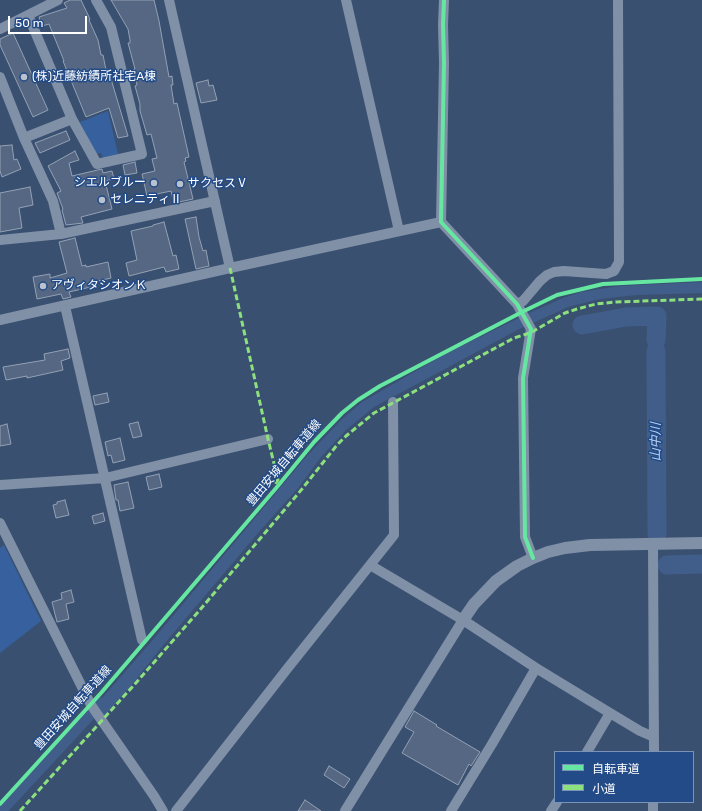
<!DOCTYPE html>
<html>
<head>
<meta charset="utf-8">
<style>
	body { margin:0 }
	#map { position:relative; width:702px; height:811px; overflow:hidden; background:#395071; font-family:Rubik,"Noto Sans JP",sans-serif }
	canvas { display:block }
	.legend { position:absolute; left:554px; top:751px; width:140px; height:52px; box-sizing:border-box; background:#224b88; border:1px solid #7a93b8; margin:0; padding:5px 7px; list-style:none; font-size:12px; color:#fff }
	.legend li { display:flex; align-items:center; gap:8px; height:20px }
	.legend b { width:20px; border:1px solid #7a93b8 }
	.scale { position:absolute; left:8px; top:16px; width:79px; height:18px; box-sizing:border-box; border:2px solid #fff; border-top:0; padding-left:5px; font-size:12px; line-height:14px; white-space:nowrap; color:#fff; -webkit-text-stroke:3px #224b88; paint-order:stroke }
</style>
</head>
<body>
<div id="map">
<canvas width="702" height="811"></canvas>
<ul class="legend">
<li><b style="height:5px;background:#66e7a1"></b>自転車道</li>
<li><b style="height:5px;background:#8de07e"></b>小道</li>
</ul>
<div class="scale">50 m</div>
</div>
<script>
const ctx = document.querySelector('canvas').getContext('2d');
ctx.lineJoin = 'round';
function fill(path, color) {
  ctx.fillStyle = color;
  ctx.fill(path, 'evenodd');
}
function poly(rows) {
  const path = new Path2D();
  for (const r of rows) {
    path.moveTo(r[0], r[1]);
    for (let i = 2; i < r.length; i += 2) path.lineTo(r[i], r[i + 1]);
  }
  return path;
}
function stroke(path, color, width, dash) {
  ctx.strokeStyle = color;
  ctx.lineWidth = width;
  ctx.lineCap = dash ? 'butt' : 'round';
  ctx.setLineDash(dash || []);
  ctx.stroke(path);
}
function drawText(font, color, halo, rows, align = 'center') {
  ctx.font = font + ' Rubik,"Noto Sans JP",sans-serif';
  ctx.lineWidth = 3;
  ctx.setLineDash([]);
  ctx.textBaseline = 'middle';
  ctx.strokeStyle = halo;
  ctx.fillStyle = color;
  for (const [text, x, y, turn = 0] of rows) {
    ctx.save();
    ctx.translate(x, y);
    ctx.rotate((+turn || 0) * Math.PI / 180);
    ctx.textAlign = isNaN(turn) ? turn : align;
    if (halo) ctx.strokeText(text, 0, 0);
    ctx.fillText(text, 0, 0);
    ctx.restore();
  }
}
fill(poly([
	[108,111,118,154,103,158,101,153,96,154,80,122],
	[4,545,41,621,0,653,0,548]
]), '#36619e');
fill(poly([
	[702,282,702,293,637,295,600,299,568,307,533,323,527,314,563,298,581,292,619,286],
	[521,317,525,326,374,407,346,430,321,457,299,487,259,532,165,643,130,687,104,716,97,704,151,642,306,457,342,419,362,402,447,353]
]), '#405e89');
stroke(poly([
	[1,811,101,703]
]), '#405e89', 11);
stroke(poly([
	[582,325,626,317,657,316,656,340],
	[656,351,657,534],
	[667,565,702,564]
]), '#405e89', 19);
const building = poly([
	[70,0,81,0,90,19,89,20,98,40,101,55,103,55,106,70,108,69,128,136,118,138,109,108,86,117,63,61,64,61,49,24,42,26,39,17,67,8,64,3,70,0],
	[111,0,154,0,159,21,169,77,172,76,173,85,171,85,174,104,177,103,189,157,185,158,186,161,184,162,193,199,174,203,171,191,147,196,142,174,155,171,152,159,157,158,151,134,147,135,140,111,140,104,135,86,137,85,134,69,135,69,128,43,130,43,130,40,128,29,111,0],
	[13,33,48,110,33,117,0,45,0,39,13,33],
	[208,80,209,86,213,85,217,100,201,103,196,83,208,80],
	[66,131,70,140,40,153,35,143,66,131],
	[12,145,14,160,17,159,21,169,2,177,0,171,0,146,12,145],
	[75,151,79,160,69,163,72,176,102,169,103,173,112,171,114,179,105,181,112,209,81,217,83,223,66,225,62,210,63,209,57,193,61,191,48,166,75,151],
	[135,162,137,173,125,175,123,165,135,162],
	[30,187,33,205,19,208,22,228,0,232,0,193,30,187],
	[196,217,199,237,203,251,206,250,209,266,196,269,185,219,196,217],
	[164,222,173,256,176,255,179,269,166,272,164,267,129,276,126,263,137,260,131,231,153,226,153,225,164,222],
	[75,238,82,266,86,265,86,267,108,262,111,278,94,282,95,286,69,292,71,297,63,299,61,294,37,299,33,277,50,274,50,278,67,273,59,242,75,238],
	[68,349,70,358,61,361,63,370,27,378,27,376,6,380,3,367,45,360,44,354,68,349],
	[107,393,109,402,95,405,93,396,107,393],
	[138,422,142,436,133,438,129,424,138,422],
	[7,424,11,444,0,446,0,426,7,424],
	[120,438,125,460,113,463,111,455,108,456,105,442,120,438],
	[159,474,162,487,149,490,146,477,159,474],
	[128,482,134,508,120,511,118,500,116,500,114,485,128,482],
	[65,500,69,515,56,518,53,505,57,504,57,502,65,500],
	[103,513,105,521,94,524,92,516,103,513],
	[71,590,74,602,66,604,69,619,57,622,52,602,62,599,61,593,71,590],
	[414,711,437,725,436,726,480,752,471,766,469,764,458,785,402,753,414,732,405,727,414,711],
	[329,766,350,779,344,788,324,775,329,766],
	[305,800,321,811,298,811,305,800]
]);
fill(building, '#556782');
stroke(building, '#93a1b4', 1);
stroke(poly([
	[169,0,230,268],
	[346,0,399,231],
	[444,0,443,25,444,63,441,222,517,304,531,329,523,378,525,537,533,558],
	[28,15,72,119,97,164,142,154,111,27,96,0],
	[0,29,58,0],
	[0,77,24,138,53,201,61,234],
	[24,138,72,119],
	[0,240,61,234,215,201],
	[517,304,523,301,540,281,547,275,554,272,564,271,606,274,614,271,619,262,618,0],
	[65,306,142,640],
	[0,320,230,268,441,222],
	[0,485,105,478,268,439],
	[0,523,91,705,154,796,163,811],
	[653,544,654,752],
	[370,565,463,620,536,668,610,713,640,731,654,737],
	[587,752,610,713],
	[176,811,287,669,394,535,393,402],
	[345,811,463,620],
	[451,811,492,744,536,668],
	[551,811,557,802],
	[653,811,653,802]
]), '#8090a6', 10);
stroke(poly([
	[463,620,474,604,496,581,517,566,533,558,548,552,565,548,590,545,702,543]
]), '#8090a6', 12);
stroke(poly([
	[230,268,268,439,278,480,274,485],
	[20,811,134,685,199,611,302,489,337,445,346,436,374,413,514,338,530,333,565,313,577,309,596,304,616,302,702,299]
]), '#8de07e', 3, [6, 3]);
stroke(poly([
	[444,0,443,25,444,63,441,222,517,304,531,329,523,378,525,537,533,558],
	[0,804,101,693,277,487,314,442,342,413,358,400,380,386,522,312,557,295,603,284,702,279]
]), '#66e7a1', 4);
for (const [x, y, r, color] of [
	[24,77,4,"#bac2cd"],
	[154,183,4,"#bac2cd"],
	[180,184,4,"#bac2cd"],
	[102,200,4,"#bac2cd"],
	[43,286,4,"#bac2cd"]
]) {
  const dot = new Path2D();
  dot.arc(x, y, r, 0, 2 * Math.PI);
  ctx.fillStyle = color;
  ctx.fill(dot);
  stroke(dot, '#224b88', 1.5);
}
drawText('12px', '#fff', '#224b88', [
	["(株)近藤紡績所社宅A棟",32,77],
	["シエルブルー",146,183,"right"],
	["サクセスⅤ",188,184],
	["セレニティⅡ",110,200],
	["アヴィタシオンＫ",51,286]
], 'left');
drawText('12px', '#fff', '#224b88', [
	["豊田安城自転車道線",284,463,-50],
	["豊田安城自転車道線",73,708,-48]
]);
drawText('italic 13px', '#b8d0f1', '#224b88', [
	["山中川",656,442,-90]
]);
</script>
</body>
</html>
